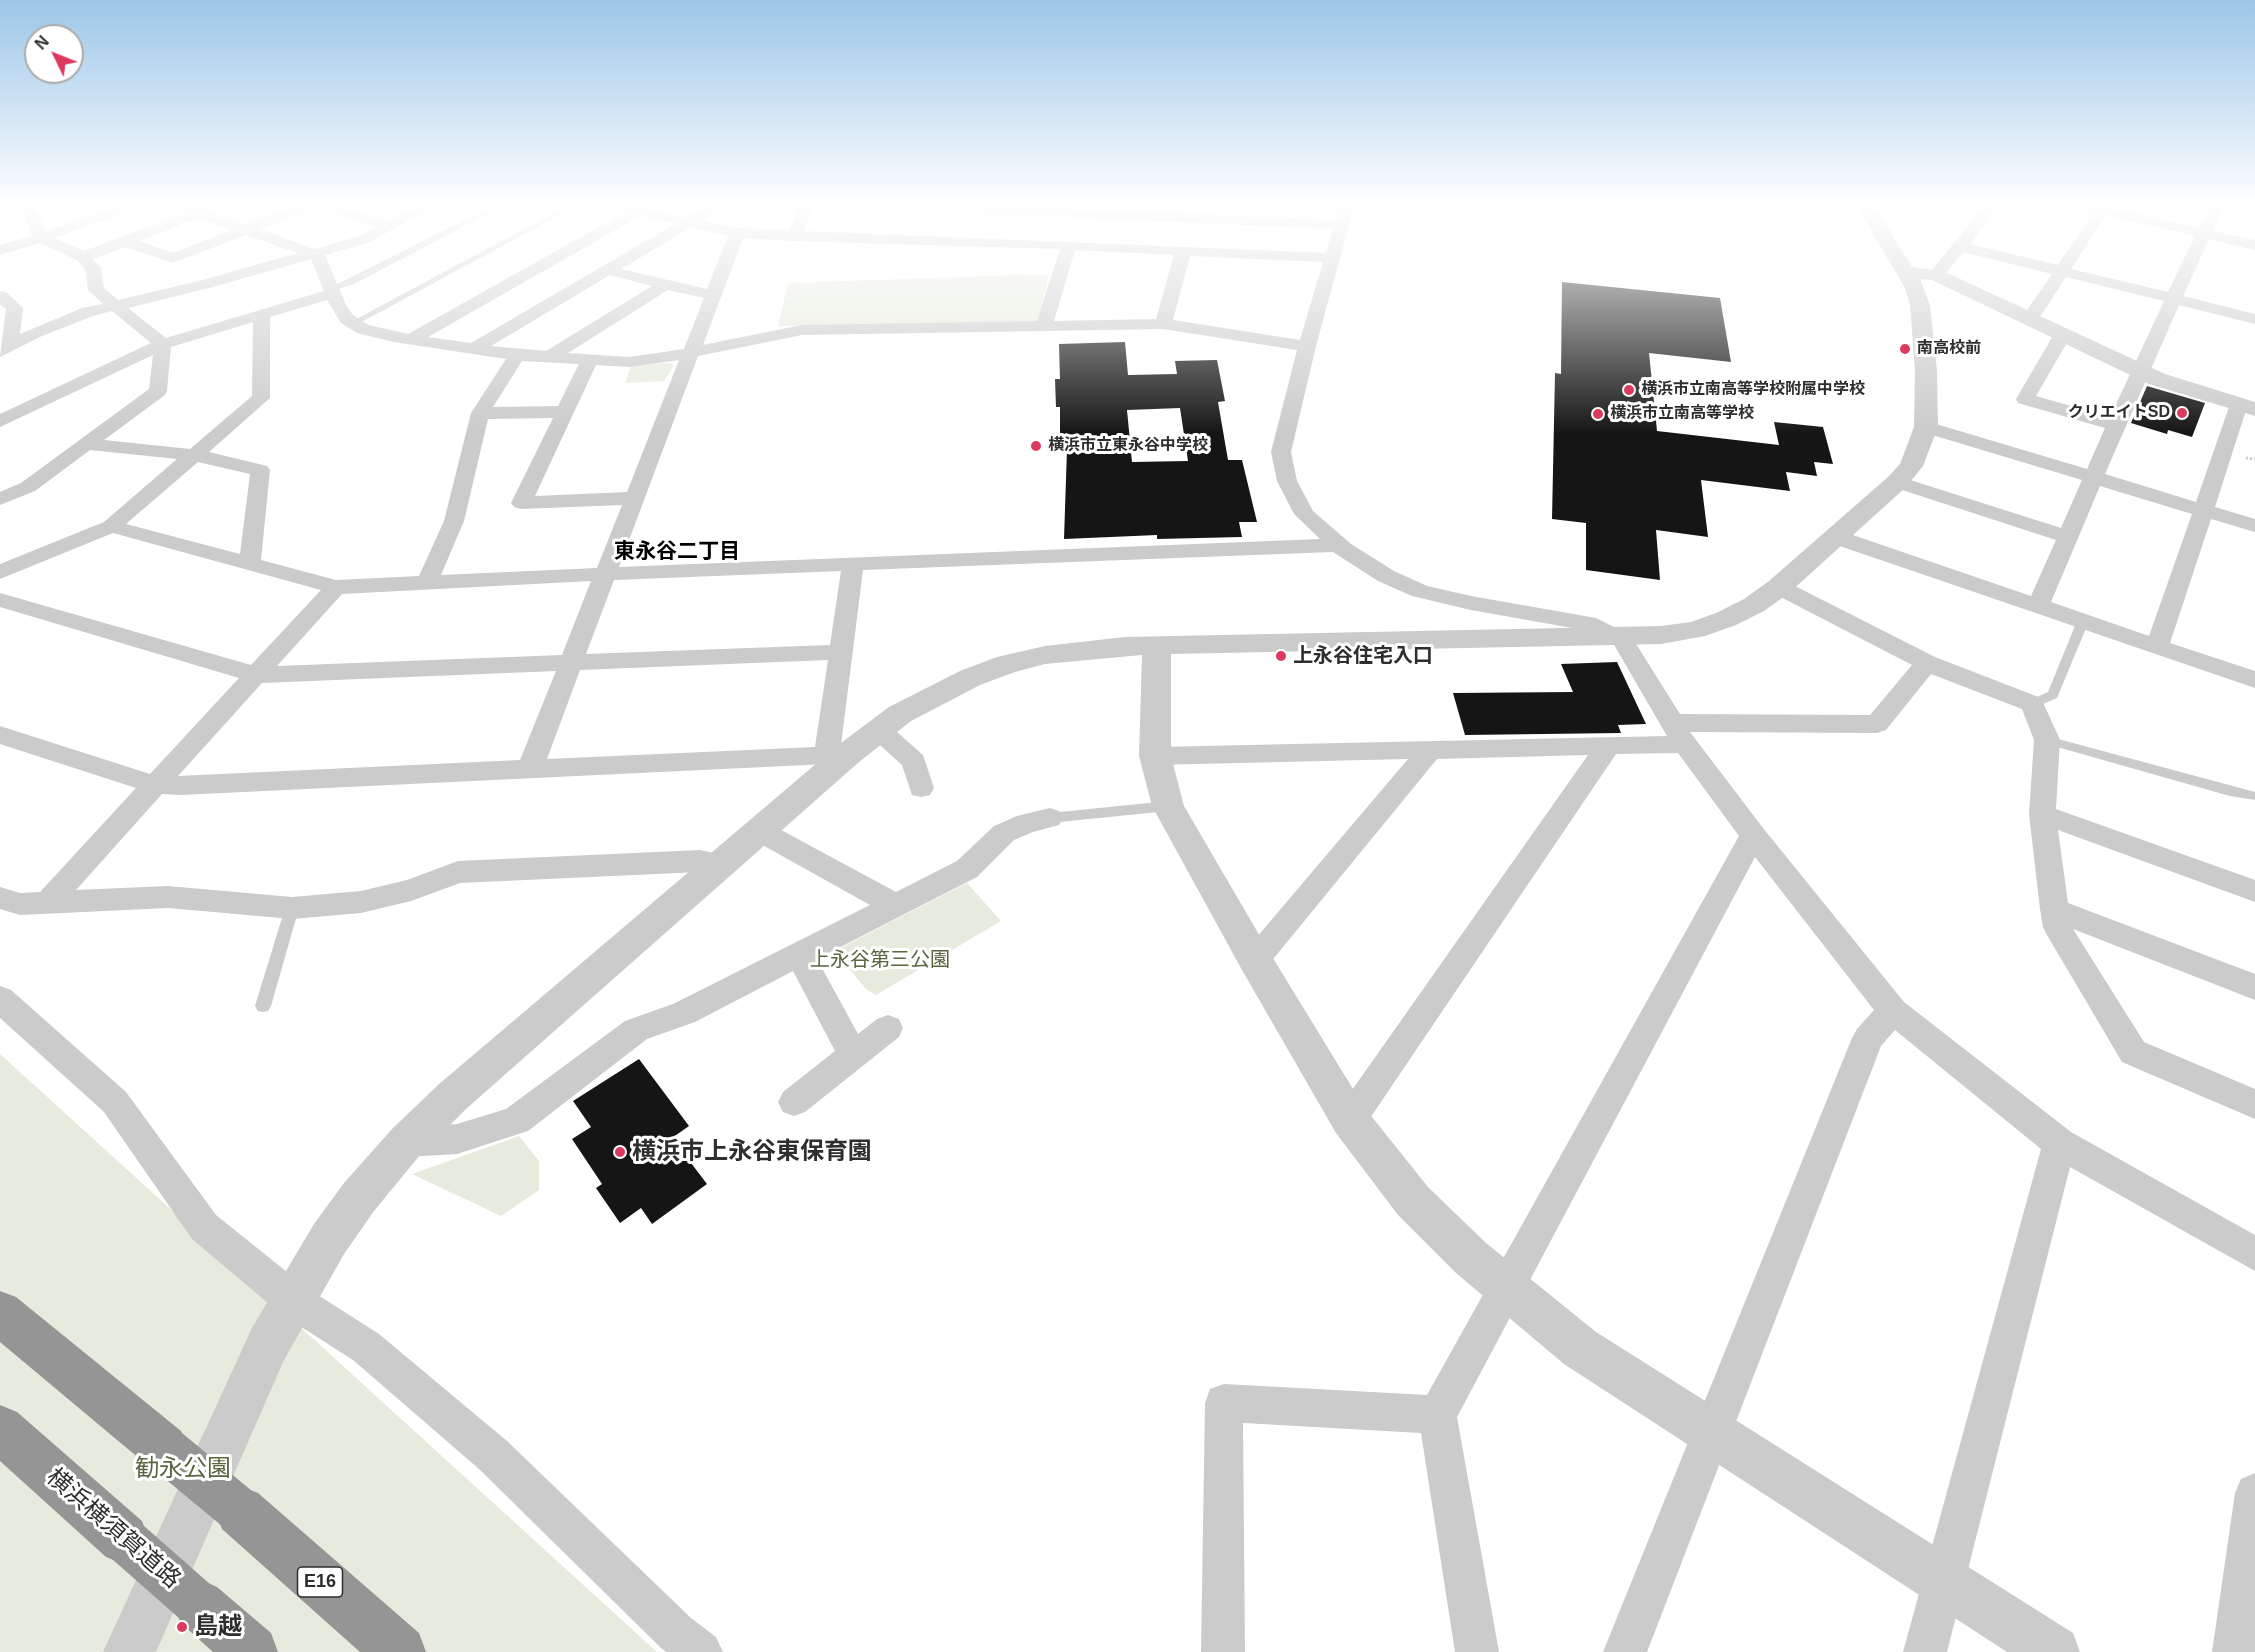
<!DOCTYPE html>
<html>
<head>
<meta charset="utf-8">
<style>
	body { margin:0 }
	#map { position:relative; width:2255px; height:1652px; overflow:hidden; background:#fff; font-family:Arial,sans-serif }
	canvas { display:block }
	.north { position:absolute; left:24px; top:24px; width:60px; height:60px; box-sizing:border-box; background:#fff; border:2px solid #ababab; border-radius:50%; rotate:313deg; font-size:16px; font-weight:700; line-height:24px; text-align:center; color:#2e2e2e }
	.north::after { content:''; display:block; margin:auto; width:21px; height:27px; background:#db3a5e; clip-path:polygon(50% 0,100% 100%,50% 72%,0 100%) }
</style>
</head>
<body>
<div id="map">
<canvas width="2255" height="1652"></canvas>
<div class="north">N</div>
</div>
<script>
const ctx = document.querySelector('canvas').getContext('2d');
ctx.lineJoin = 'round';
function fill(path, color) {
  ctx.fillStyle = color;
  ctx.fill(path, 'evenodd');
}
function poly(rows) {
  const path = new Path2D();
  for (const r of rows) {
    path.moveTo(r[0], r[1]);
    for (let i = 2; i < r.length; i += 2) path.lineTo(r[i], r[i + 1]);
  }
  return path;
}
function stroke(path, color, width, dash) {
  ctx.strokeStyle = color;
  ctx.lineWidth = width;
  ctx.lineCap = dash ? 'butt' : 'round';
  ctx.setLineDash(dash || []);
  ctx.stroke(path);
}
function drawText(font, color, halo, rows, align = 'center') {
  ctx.font = font + ' Arial,"Noto Sans JP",sans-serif';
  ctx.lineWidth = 6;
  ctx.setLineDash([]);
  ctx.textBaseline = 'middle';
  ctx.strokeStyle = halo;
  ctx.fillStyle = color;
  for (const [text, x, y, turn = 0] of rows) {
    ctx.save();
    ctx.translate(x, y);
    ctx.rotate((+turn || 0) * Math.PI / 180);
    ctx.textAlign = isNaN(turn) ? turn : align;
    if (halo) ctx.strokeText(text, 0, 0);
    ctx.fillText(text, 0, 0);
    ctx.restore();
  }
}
fill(poly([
	[1049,274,1038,321,778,326,788,283],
	[662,363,671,363,674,366,664,381,625,383,631,366],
	[967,883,1001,921,876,995,866,989,840,958,842,947],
	[0,1054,354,1376,657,1652,0,1652],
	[519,1136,539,1161,539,1190,501,1216,412,1174]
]), '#e6ebdd');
fill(poly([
	[1562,282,1720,298,1731,362,1649,353,1657,431,1779,445,1774,422,1823,427,1833,464,1814,462,1817,476,1786,472,1790,491,1701,480,1708,537,1656,530,1660,580,1586,570,1586,523,1552,519,1555,373,1561,374],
	[1125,342,1128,375,1177,374,1175,361,1217,360,1225,401,1218,402,1228,460,1242,460,1257,522,1239,522,1242,537,1157,539,1157,535,1064,539,1067,449,1060,449,1060,407,1056,407,1055,379,1060,379,1059,344],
	[1180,408,1188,461,1132,462,1127,410],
	[2147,386,2205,403,2192,437,2168,430,2167,434,2131,423],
	[1617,662,1646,724,1618,725,1621,733,1465,735,1453,693,1573,692,1561,664],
	[639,1059,689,1126,672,1138,707,1184,652,1224,641,1208,620,1223,596,1188,602,1184,572,1139,591,1127,573,1101]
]), '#151515');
stroke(poly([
	[2246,458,2255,459]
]), '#cbcbcb', 3, [2, 2]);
fill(poly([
	[499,203,509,203,352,285,331,291,327,289,499,203],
	[572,203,582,203,356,325,349,323,572,203],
	[2083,617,2089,621,2057,698,2036,707,2028,707,2026,704,2028,701,2048,692,2077,621,2083,617],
	[2047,736,2255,792,2255,800,2230,796,2043,743,2041,740,2047,736],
	[1168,801,1175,806,1168,811,1050,823,1043,818,1050,813,1168,801],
	[292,902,297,904,299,908,271,1006,268,1011,263,1012,258,1011,255,1006,285,908,287,904,292,902]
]), '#cbcbcb');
fill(poly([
	[2,203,23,203,35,208,46,231,124,203,145,203,143,206,54,238,84,251,185,213,165,206,163,203,185,203,199,208,210,208,211,213,245,224,300,203,332,203,388,221,421,203,439,203,370,242,325,255,347,307,353,315,369,325,408,334,624,213,596,206,594,203,622,203,636,206,641,203,659,203,651,210,686,217,710,203,728,203,702,221,737,228,789,230,797,211,792,203,806,203,811,211,804,231,1326,253,1333,229,843,207,836,203,948,203,1336,220,1341,203,1355,203,1316,346,1291,452,1297,481,1313,511,1351,544,1394,571,1427,586,1471,596,1596,618,1618,629,1628,631,1680,714,1870,715,1912,665,1771,592,1768,587,1771,582,1779,580,1787,582,1935,657,2041,698,2060,740,2056,809,2255,880,2255,902,2058,830,2068,903,2255,974,2255,1000,2073,929,2144,1042,2255,1089,2255,1119,2122,1062,2047,935,2043,927,2040,909,2029,814,2034,740,2022,709,1931,674,1886,730,1877,733,1690,732,1763,828,1904,1002,2071,1132,2255,1235,2255,1271,2070,1167,1947,1652,1903,1652,2041,1149,1895,1030,1881,1046,1647,1652,1603,1652,1852,1038,1857,1029,1874,1010,1755,857,1457,1417,1499,1652,1455,1652,1421,1433,1243,1423,1245,1652,1201,1652,1205,1403,1210,1389,1224,1384,1427,1395,1739,836,1678,753,1616,754,1362,1130,1350,1135,1338,1130,1334,1120,1338,1110,1588,755,1437,759,1265,969,1255,972,1245,969,1240,960,1245,951,1408,759,1155,765,1146,762,1142,756,1146,750,1155,747,1667,736,1613,643,1605,641,1589,631,1471,610,1412,596,1378,581,1333,552,863,570,841,745,857,748,861,754,857,760,848,763,181,795,162,794,76,890,168,886,292,897,361,891,407,880,458,861,700,850,732,857,736,865,732,873,722,876,700,872,460,883,411,901,361,913,292,919,168,908,20,915,0,909,0,887,20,893,40,892,136,788,0,744,0,726,150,774,239,678,0,607,0,593,251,665,321,590,113,533,0,579,0,564,104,522,177,459,90,450,35,491,0,505,0,492,21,483,149,389,153,355,0,427,0,414,151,343,112,311,93,316,42,336,0,357,6,309,0,304,0,291,6,292,23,308,20,334,82,308,103,304,88,290,85,269,77,260,40,243,0,255,0,245,32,236,24,214,2,203],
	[315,208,376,227,360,236,314,249,260,229,315,208],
	[640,216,675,224,471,343,428,337,640,216],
	[199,218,232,230,173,253,139,241,199,218],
	[691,227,728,236,707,289,621,269,691,227],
	[246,235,298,253,199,281,118,300,104,288,101,268,93,259,125,247,173,263,246,235],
	[743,238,794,241,1060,249,1037,321,802,325,703,345,743,238],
	[1075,250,1174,255,1156,319,1054,321,1075,250],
	[1190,256,1323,262,1300,340,1173,320,1190,256],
	[311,259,324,291,166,338,128,308,209,288,311,259],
	[610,275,652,286,546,351,491,346,610,275],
	[668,290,704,298,684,349,629,357,568,353,668,290],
	[327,300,341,323,357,333,394,342,506,359,471,413,444,521,419,576,336,580,261,560,270,470,267,466,209,452,270,398,270,317,327,300],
	[253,322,252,396,190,449,104,440,165,395,167,391,171,347,253,322],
	[1163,329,1297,350,1271,452,1277,481,1294,514,1320,539,619,567,698,356,802,335,1163,329],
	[679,360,627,492,535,496,596,365,629,367,679,360],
	[522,361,579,364,558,406,493,407,522,361],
	[553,418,511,503,514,507,521,509,622,505,597,568,441,575,464,521,488,419,553,418],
	[198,462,250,474,240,554,126,524,198,462],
	[841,571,830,645,586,654,614,580,841,571],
	[591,581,562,655,277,666,342,594,591,581],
	[828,660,815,747,547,759,580,670,828,660],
	[556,671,520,760,178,776,262,683,556,671],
	[1987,203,2002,203,1970,244,2058,265,2093,213,2066,206,2064,203,2114,203,2111,208,2199,228,2211,203,2225,203,2213,231,2255,240,2255,250,2209,239,2183,296,2255,314,2255,324,2179,305,2105,474,2196,502,2230,404,2232,400,2239,398,2246,400,2248,404,2215,507,2255,519,2255,532,2211,519,2170,643,2255,671,2255,688,1828,542,1825,537,1828,532,1836,531,1844,532,2031,596,2056,540,1890,486,1887,482,1890,478,1904,478,2061,528,2082,480,1919,431,1916,427,1919,423,1926,421,2087,469,2105,428,2018,403,2016,399,2054,334,2057,330,2063,329,2069,330,2072,334,2036,396,2110,417,2164,301,2066,277,2036,323,2030,324,2024,323,2021,319,2052,274,1963,252,1942,278,1930,278,1928,275,1930,272,1987,203],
	[2106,215,2195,236,2168,292,2071,269,2106,215],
	[2100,486,2192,514,2149,636,2051,602,2100,486],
	[879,721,888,724,923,755,934,788,930,795,921,797,912,795,902,765,870,736,866,730,870,724,879,721],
	[1050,808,1059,811,1063,818,1059,825,1033,832,1014,840,977,877,817,959,858,1034,877,1019,888,1015,899,1019,903,1028,899,1037,805,1112,794,1116,783,1112,778,1102,783,1092,835,1051,793,971,695,1022,647,1039,528,1131,457,1154,406,1157,394,1153,389,1142,394,1131,406,1127,457,1124,506,1109,625,1021,673,1004,870,905,750,838,746,831,750,824,760,821,770,824,896,892,957,861,994,826,1017,816,1050,808],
	[0,986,11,990,126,1092,216,1215,307,1288,379,1334,507,1441,691,1618,716,1637,723,1652,666,1652,661,1648,479,1469,353,1360,281,1314,192,1239,104,1112,0,1018,0,986],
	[2255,1473,2255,1652,2212,1652,2235,1493,2241,1479,2255,1473]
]), '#cbcbcb');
fill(poly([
	[1855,203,1873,203,1912,267,1943,271,2165,374,2255,402,2255,416,2149,384,1932,280,1920,279,1930,305,1937,371,1938,427,1923,466,1906,487,1789,593,1764,611,1736,625,1705,636,1661,644,1171,654,1171,756,1184,806,1268,950,1364,1107,1428,1187,1486,1243,1596,1332,2073,1633,2080,1652,2007,1652,1564,1364,1456,1273,1398,1215,1336,1133,1242,970,1152,806,1139,756,1142,655,1045,664,1015,672,980,685,911,721,859,762,466,1109,420,1155,374,1211,344,1254,284,1360,156,1652,103,1652,252,1328,314,1224,344,1183,392,1129,438,1085,837,746,889,707,960,671,997,657,1045,646,1125,637,1661,626,1691,622,1716,613,1744,599,1769,581,1888,477,1900,464,1914,427,1915,371,1910,305,1905,288,1855,203]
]), '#cbcbcb');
fill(poly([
	[0,1291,16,1297,181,1431,188,1448,181,1465,164,1472,147,1465,0,1342,0,1291],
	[0,1405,17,1412,142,1521,149,1539,142,1557,124,1564,106,1557,0,1461,0,1405],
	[240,1486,258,1493,419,1633,426,1652,360,1652,222,1529,215,1511,222,1493,240,1486],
	[199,1579,217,1587,271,1633,278,1652,213,1652,181,1623,173,1605,181,1587,199,1579]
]), '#959595');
stroke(poly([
	[164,1448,240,1511],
	[124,1539,199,1605]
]), '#959595', 46);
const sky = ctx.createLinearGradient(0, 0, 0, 434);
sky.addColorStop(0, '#9cc6e8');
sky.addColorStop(0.47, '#fff');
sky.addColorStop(1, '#ffffff00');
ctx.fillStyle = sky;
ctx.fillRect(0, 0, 2255, 434);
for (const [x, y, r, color] of [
	[1905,349,6,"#db3a5e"],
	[1629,390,6,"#db3a5e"],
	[2182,413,6,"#db3a5e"],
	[1598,414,6,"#db3a5e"],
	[1036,446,6,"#db3a5e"],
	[1281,656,6,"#db3a5e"],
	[620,1152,6,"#db3a5e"],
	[182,1627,6,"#db3a5e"]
]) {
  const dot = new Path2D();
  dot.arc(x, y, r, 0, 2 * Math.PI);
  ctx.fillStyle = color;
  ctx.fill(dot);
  stroke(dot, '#fff', 2);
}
drawText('bold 16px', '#2e2e2e', '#fff', [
	["南高校前",1917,349],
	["横浜市立南高等学校附属中学校",1641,390],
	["クリエイトSD",2170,413,"right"],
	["横浜市立南高等学校",1610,414],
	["横浜市立東永谷中学校",1048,446]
], 'left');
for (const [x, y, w] of [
	[320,1582,45]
]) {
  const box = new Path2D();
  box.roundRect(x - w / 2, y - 15, w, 30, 4.5);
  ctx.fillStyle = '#fff';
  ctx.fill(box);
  stroke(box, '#2e2e2e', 1.5);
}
drawText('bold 18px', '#2e2e2e', null, [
	["E16",320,1582]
]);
drawText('bold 20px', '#2e2e2e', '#fff', [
	["上永谷住宅入口",1293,656]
], 'left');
drawText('20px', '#57673e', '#fff', [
	["上永谷第三公園",880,960]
]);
drawText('bold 21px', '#000', '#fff', [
	["東永谷二丁目",677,552]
]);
drawText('bold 24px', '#2e2e2e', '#fff', [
	["横浜市上永谷東保育園",632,1152],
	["島越",194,1627]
], 'left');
drawText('24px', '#57673e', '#fff', [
	["勧永公園",183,1469]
]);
drawText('24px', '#2e2e2e', '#fff', [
	["横浜横須賀道路",113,1529,41]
]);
</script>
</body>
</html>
